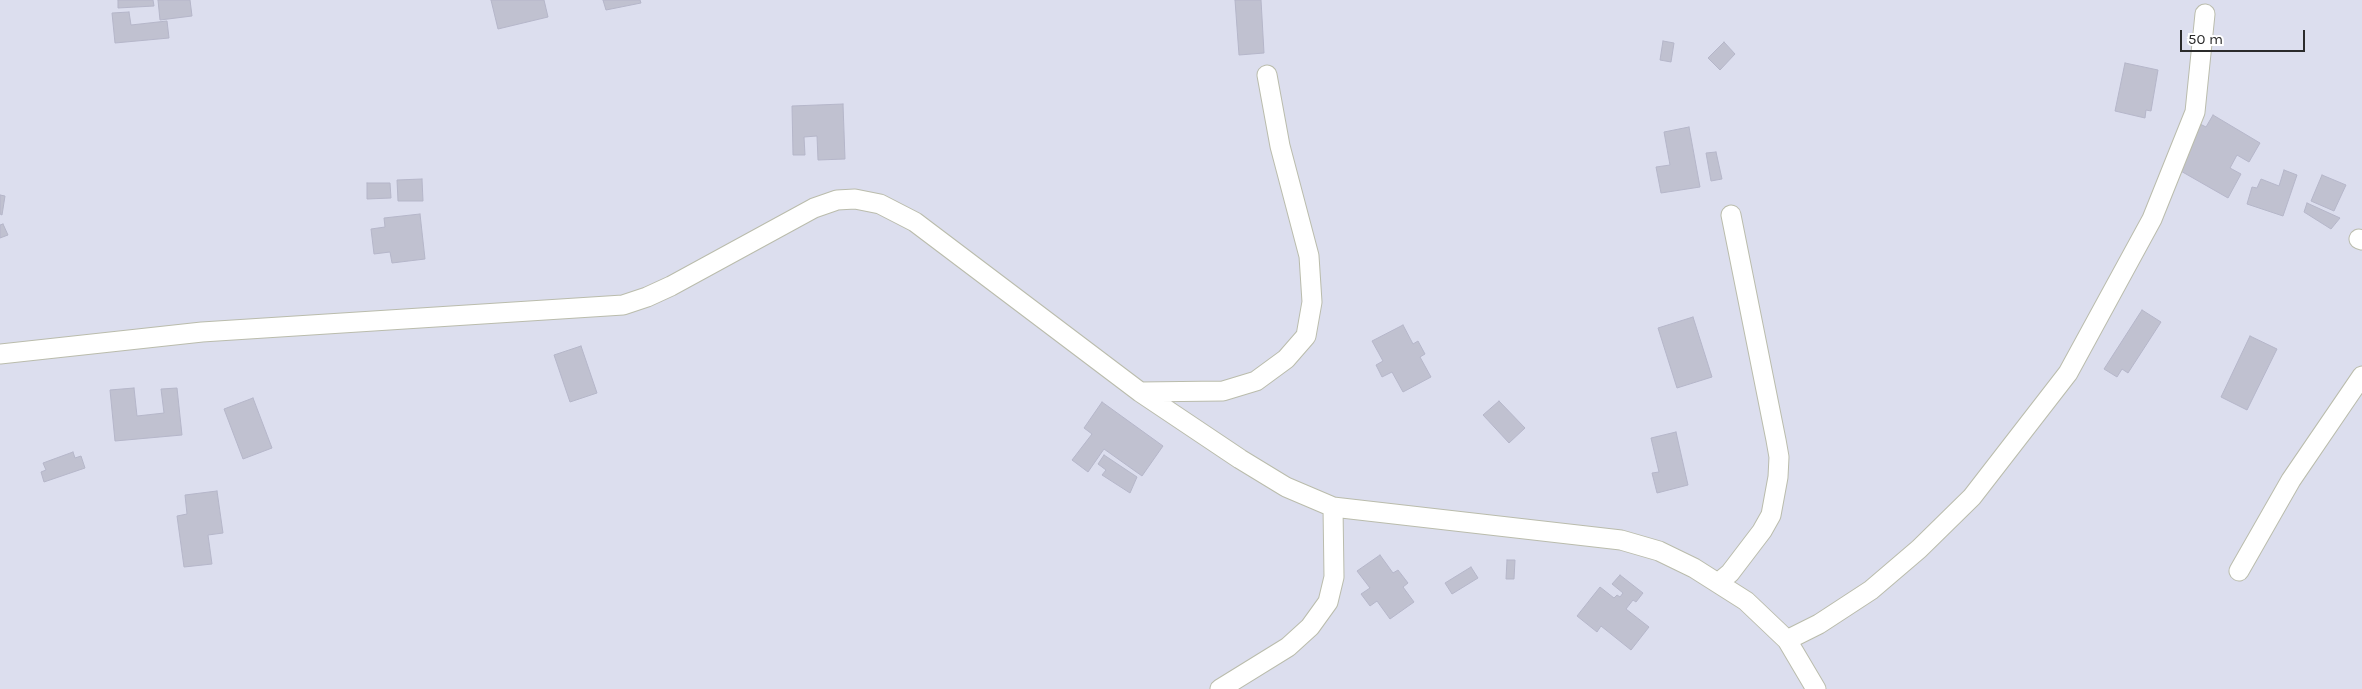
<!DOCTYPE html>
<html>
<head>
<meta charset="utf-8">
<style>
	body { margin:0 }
	#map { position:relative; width:2362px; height:689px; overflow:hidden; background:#dcdeee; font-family:Karla,sans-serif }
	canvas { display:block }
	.scale { position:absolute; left:2180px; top:30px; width:125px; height:22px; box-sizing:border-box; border:2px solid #2b2b2b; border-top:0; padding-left:6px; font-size:15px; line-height:18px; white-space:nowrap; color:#2b2b2b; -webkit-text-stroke:4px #fff; paint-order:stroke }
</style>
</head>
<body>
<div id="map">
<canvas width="2362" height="689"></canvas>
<div class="scale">50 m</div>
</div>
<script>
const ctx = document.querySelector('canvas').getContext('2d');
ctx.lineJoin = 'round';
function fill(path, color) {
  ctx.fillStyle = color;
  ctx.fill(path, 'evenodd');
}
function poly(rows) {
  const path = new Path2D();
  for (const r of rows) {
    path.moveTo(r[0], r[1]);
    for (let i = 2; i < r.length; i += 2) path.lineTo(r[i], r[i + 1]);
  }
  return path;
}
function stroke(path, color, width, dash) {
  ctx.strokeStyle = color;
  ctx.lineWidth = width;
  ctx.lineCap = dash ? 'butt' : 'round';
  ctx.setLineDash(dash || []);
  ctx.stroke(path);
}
const building = poly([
	[118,0,153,0,154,6,118,8,118,0],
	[158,0,190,0,192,16,160,20,158,0],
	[491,0,544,0,548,17,498,29,491,0],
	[603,0,640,0,641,3,606,10,603,0],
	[1235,0,1261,0,1264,53,1239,55,1235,0],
	[129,12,131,25,167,21,169,38,115,43,112,13,129,12],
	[1663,41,1674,43,1671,62,1660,60,1663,41],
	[1724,42,1735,54,1720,70,1708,58,1724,42],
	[2125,63,2158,70,2151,111,2146,110,2145,118,2115,111,2125,63],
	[843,104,845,159,818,160,817,136,804,137,805,155,793,155,792,106,843,104],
	[2213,115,2260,143,2249,162,2237,155,2230,168,2241,174,2228,198,2179,170,2198,123,2206,127,2213,115],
	[1689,127,1700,187,1661,193,1656,167,1670,165,1664,132,1689,127],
	[1716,152,1722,179,1711,181,1706,153,1716,152],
	[2284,170,2297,175,2283,216,2247,204,2252,187,2257,188,2261,179,2279,186,2284,170],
	[2322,175,2346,185,2334,211,2311,201,2322,175],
	[422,179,423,201,398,201,397,180,422,179],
	[367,183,390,183,391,198,367,199,367,183],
	[0,195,5,196,2,215,0,214,0,195],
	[2307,203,2340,218,2331,229,2304,212,2307,203],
	[420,214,425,259,392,263,390,252,374,254,371,229,385,227,384,218,420,214],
	[3,224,8,235,0,238,0,225,3,224],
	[2142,310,2161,322,2128,373,2122,369,2117,377,2104,369,2142,310],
	[1693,317,1712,377,1677,388,1658,328,1693,317],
	[1403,325,1413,344,1418,341,1425,354,1420,357,1431,377,1403,392,1392,372,1382,377,1376,365,1383,361,1372,341,1403,325],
	[2250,336,2277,349,2247,410,2221,397,2250,336],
	[581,346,597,393,570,402,554,355,581,346],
	[134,388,137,416,164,413,161,389,177,388,182,435,115,441,110,390,134,388],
	[253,398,272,448,243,459,224,409,253,398],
	[1499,401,1525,428,1509,443,1483,415,1499,401],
	[1102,402,1163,446,1142,476,1104,449,1088,472,1072,460,1092,434,1084,428,1102,402],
	[1676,432,1688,485,1657,493,1652,473,1659,472,1651,438,1676,432],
	[73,452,75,458,81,456,85,468,44,482,41,472,46,470,43,463,73,452],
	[1104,455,1137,477,1130,493,1102,475,1106,470,1098,464,1104,455],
	[217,491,223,533,208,535,212,564,184,567,177,516,187,514,185,495,217,491],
	[1380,555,1393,573,1398,570,1408,583,1403,587,1414,602,1390,619,1377,601,1370,606,1361,594,1370,588,1357,571,1380,555],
	[1507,560,1515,560,1514,579,1506,579,1507,560],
	[1471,567,1478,578,1452,594,1445,583,1471,567],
	[1620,575,1643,593,1636,602,1633,600,1626,609,1649,627,1631,650,1601,626,1597,632,1577,616,1600,587,1614,598,1617,595,1620,597,1623,593,1612,584,1620,575]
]);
fill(building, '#c0c1d0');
stroke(building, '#b5b6c9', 1);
const minor = poly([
	[2359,239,2362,240],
	[0,354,202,332,623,305,647,297,671,286,814,208,837,200,855,199,880,204,915,222,1140,392,1240,459,1286,487,1333,507,1621,540,1659,551,1694,568,1746,601,1787,640,1816,689],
	[1140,392,1223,391,1256,381,1286,359,1306,336,1312,302,1309,256,1280,146,1267,75],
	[2239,571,2291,480,2362,376],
	[1718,583,1730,573,1762,531,1771,515,1778,477,1779,457,1776,440,1731,215],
	[1787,640,1819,624,1871,590,1919,549,1972,497,2068,373,2152,219,2195,112,2205,14],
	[1220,689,1288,647,1310,627,1328,602,1334,577,1333,507]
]);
stroke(minor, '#babcac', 21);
stroke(minor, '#fff', 19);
</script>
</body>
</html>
